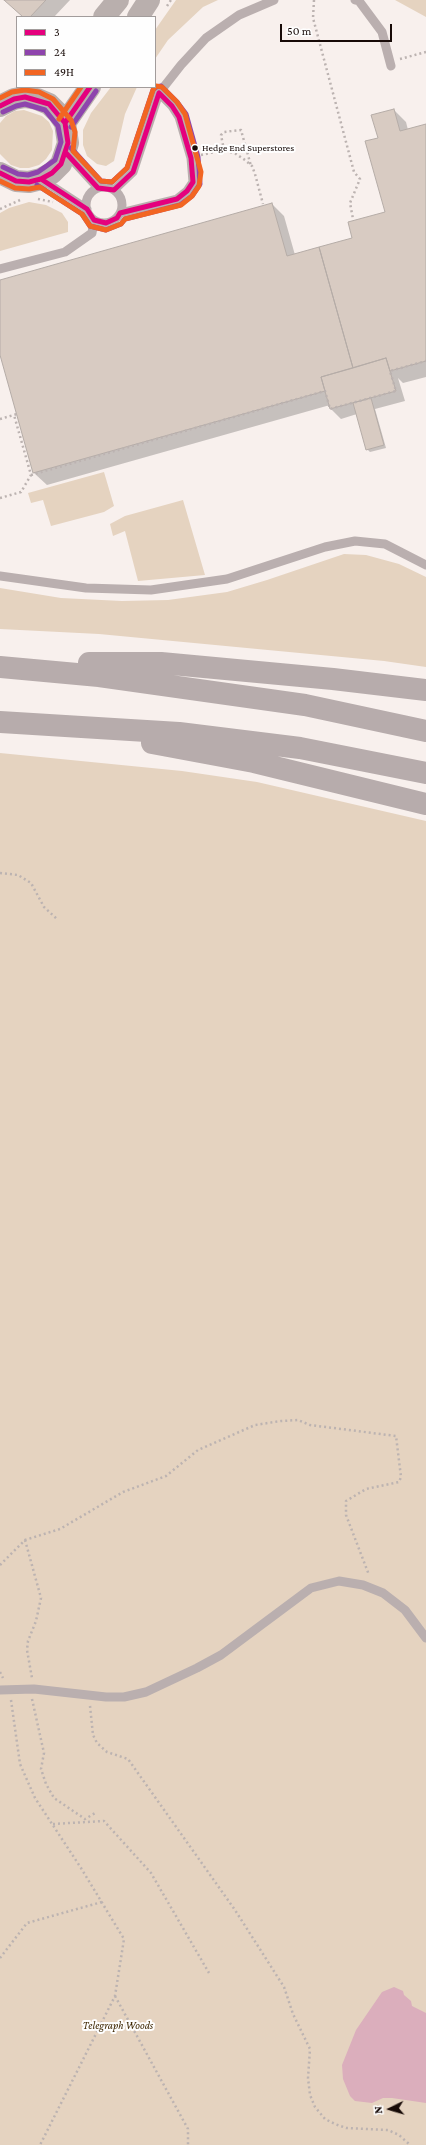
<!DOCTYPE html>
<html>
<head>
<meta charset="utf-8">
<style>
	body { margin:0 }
	#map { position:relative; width:426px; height:2145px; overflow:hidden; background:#f8f0ed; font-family:"Crimson Pro",serif }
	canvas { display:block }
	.legend { position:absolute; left:16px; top:16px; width:140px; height:72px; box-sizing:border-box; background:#fefefe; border:1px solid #a29c9b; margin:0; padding:5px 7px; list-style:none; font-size:12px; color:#170a07 }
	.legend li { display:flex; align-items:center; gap:8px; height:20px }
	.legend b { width:20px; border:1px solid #a29c9b }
	.north { position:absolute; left:370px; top:2089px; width:40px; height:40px; -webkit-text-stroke:3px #fefefe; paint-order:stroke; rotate:265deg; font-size:11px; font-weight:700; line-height:16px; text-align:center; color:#170a07 }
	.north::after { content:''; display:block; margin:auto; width:14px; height:18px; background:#170a07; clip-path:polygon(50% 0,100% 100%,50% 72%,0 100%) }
	.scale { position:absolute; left:280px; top:24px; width:112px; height:18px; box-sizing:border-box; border:2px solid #170a07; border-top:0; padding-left:5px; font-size:12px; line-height:14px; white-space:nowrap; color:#170a07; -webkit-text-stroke:3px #fefefe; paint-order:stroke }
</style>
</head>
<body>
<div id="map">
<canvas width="426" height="2145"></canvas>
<ul class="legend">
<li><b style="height:5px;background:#e5007d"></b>3</li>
<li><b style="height:5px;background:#8e44ad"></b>24</li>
<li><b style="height:5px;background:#f26522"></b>49H</li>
</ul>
<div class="north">N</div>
<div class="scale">50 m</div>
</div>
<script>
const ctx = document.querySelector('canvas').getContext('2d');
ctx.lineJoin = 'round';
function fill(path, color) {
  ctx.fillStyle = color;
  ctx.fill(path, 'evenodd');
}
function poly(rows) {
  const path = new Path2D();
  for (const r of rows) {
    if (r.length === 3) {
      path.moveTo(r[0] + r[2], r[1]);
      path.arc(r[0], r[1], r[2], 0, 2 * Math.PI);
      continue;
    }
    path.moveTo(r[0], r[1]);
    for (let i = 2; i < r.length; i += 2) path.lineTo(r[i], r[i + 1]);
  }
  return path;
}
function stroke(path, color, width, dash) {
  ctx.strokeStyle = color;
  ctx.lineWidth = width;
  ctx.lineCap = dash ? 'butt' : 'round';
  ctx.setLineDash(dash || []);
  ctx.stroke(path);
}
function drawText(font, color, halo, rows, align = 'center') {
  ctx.font = font + ' "Crimson Pro",serif';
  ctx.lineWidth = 4;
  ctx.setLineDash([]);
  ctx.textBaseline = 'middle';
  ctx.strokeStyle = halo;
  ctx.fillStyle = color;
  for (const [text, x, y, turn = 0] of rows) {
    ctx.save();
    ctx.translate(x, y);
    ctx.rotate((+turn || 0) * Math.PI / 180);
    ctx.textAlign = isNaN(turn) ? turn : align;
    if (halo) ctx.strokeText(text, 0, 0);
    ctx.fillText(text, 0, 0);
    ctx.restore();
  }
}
fill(poly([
	[176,0,218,0,203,7,168,40,155,59,155,30],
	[395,0,426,0,426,17],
	[111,87,137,87,125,114,114,161,106,166,97,164,87,156,83,145,83,130,91,113],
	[24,110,42,116,49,122,53,131,52,150,46,159,39,165,29,168,20,168,11,165,0,154,0,123,6,116,15,111],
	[29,202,46,205,62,213,68,222,68,232,0,251,0,213,9,208],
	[104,472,114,506,104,512,51,526,43,500,31,503,28,493],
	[183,500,205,575,138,581,125,531,113,536,110,524,125,516],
	[344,554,366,555,399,564,426,577,426,667,384,661,99,634,0,629,0,588,61,598,122,601,168,600,227,592,267,580],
	[0,753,182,771,257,782,426,821,426,2145,0,2145]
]), '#e5d3c0');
fill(poly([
	[394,1987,403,1991,404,1995,411,2001,412,2006,426,2013,426,2103,392,2098,383,2098,372,2103,355,2101,350,2096,343,2079,342,2065,356,2030,382,1992]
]), '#dbaebc');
fill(poly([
	[5,0,70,0,54,17,23,17],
	[394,110,406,122,408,130,426,125,426,377,403,383,398,378,405,401,375,409,386,448,370,452,367,449,357,414,341,419,331,409,330,405,47,485,34,473,0,352,0,281,272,204,284,216,295,255,354,239,386,213,379,138]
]), '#0003');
const building = poly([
	[4,0,46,0,30,17,23,17,4,0],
	[394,109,400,131,426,124,426,361,390,371,386,358,353,368,319,247,352,238,348,222,385,212,365,141,378,138,371,115,394,109],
	[272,203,287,256,319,247,353,368,321,377,325,391,33,473,0,355,0,280,272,203],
	[386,358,396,391,330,409,321,377,386,358],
	[371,398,384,445,366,450,353,403,371,398]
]);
fill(building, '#d8cbc2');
stroke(building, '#b5aca7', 1);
stroke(poly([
	[314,0,313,18,354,172,360,179,350,203,353,219],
	[167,6,171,0],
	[400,59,426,52],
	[224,150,221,135,224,132,241,130,251,166],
	[201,155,224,150,236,154,245,160,252,166,255,174,263,204],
	[38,199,53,202],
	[0,209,20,200],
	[0,419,17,414],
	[31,475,325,391,330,409,396,391,390,371,426,361],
	[0,498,21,492,31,475,14,415],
	[0,873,18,875,31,883,44,907,57,919],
	[25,1540,41,1598,36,1621,28,1641,27,1650,32,1678],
	[0,1565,25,1540,60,1529,123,1492,166,1476,198,1450,255,1425,281,1421,298,1420,310,1425,396,1436,401,1477,399,1482,366,1489,346,1501,346,1515,369,1575],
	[0,1672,3,1678],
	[32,1699,44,1753,41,1769,46,1784,54,1798,85,1819,97,1812],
	[11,1700,20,1764,35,1798,81,1868,124,1939,115,1996,40,2145],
	[90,1706,93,1735,97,1743,107,1752,128,1759,235,1910,284,1987,293,2014,310,2049,308,2078,310,2095,315,2107,325,2119,335,2124,346,2128,388,2130,399,2135,409,2144],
	[53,1824,104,1821,151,1873,209,1973],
	[0,1958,27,1923,102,1902],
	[115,1996,188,2129,188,2145]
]), '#bcb3b1', 2.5, [2, 3]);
stroke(poly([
	[355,0,359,1,382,32,391,66],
	[66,153,98,188],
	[41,179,87,209],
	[104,205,18],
	[114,190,133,172,159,93,181,65,206,38,239,15,274,0],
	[120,213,177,199,187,191,193,182,191,158,179,117,172,106,159,93],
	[0,269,65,252,92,233,94,220],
	[0,576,86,588,151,590,227,579,325,547,355,541,385,544,426,565],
	[0,1690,34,1689,106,1697,124,1697,146,1692,197,1668,221,1655,311,1588,339,1581,363,1585,383,1593,405,1610,426,1638]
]), '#baafaf', 9);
stroke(poly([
	[104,17,118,0],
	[138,17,149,0],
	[0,106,14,99,25,97,37,99,49,104,58,113,65,123,68,143,61,164,52,173,41,179,29,182,16,181,0,173],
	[65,123,90,87]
]), '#b9afad', 22);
stroke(poly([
	[89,663,161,663,333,679,426,690],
	[0,667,99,676,305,705,426,731],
	[0,722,179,733,300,748,426,773],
	[152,743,254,762,426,804]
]), '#b7acac', 22);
stroke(poly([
	[0,106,14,99,25,97,49,104,65,123,68,143,61,164,52,173,41,179,29,182,16,181,0,173],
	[65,123,90,87],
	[41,179,87,209,94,220,106,223,117,218,120,213,177,199,187,191,193,182,191,158,179,117,172,106,159,93,133,172,114,190,98,188,66,153]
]), '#e5007d', 5);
stroke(poly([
	[3,112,16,106,25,104,45,110,58,126,61,142,55,160,38,172,28,175,18,174,3,167],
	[71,127,96,91],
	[37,185,82,214,90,226,106,230,121,224,125,219,180,205,192,196,200,184,198,157,186,114,177,102,161,86,156,87,153,90,127,168,112,182,101,181,71,148]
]), '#8e44ad', 5);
stroke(poly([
	[0,98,12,92,25,90,39,92,53,99,71,120,75,132,73,151,101,181,112,182,127,168,153,90,156,86,162,87,177,102,185,114,201,172,199,186,192,196,181,205,125,219,121,224,106,230,90,226,82,214,40,187,29,189,15,188,0,181],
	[59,119,81,87]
]), '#f26522', 5);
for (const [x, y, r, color] of [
	[195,148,3.5,"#170a07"]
]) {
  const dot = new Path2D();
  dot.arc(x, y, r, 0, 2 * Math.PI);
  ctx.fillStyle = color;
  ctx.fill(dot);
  stroke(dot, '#fefefe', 1.5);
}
drawText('10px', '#170a07', '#fefefe', [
	["Hedge End Superstores",202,148]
], 'left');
drawText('italic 11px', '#3e2600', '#fefefe', [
	["Telegraph Woods",118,2026]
]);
</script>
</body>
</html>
